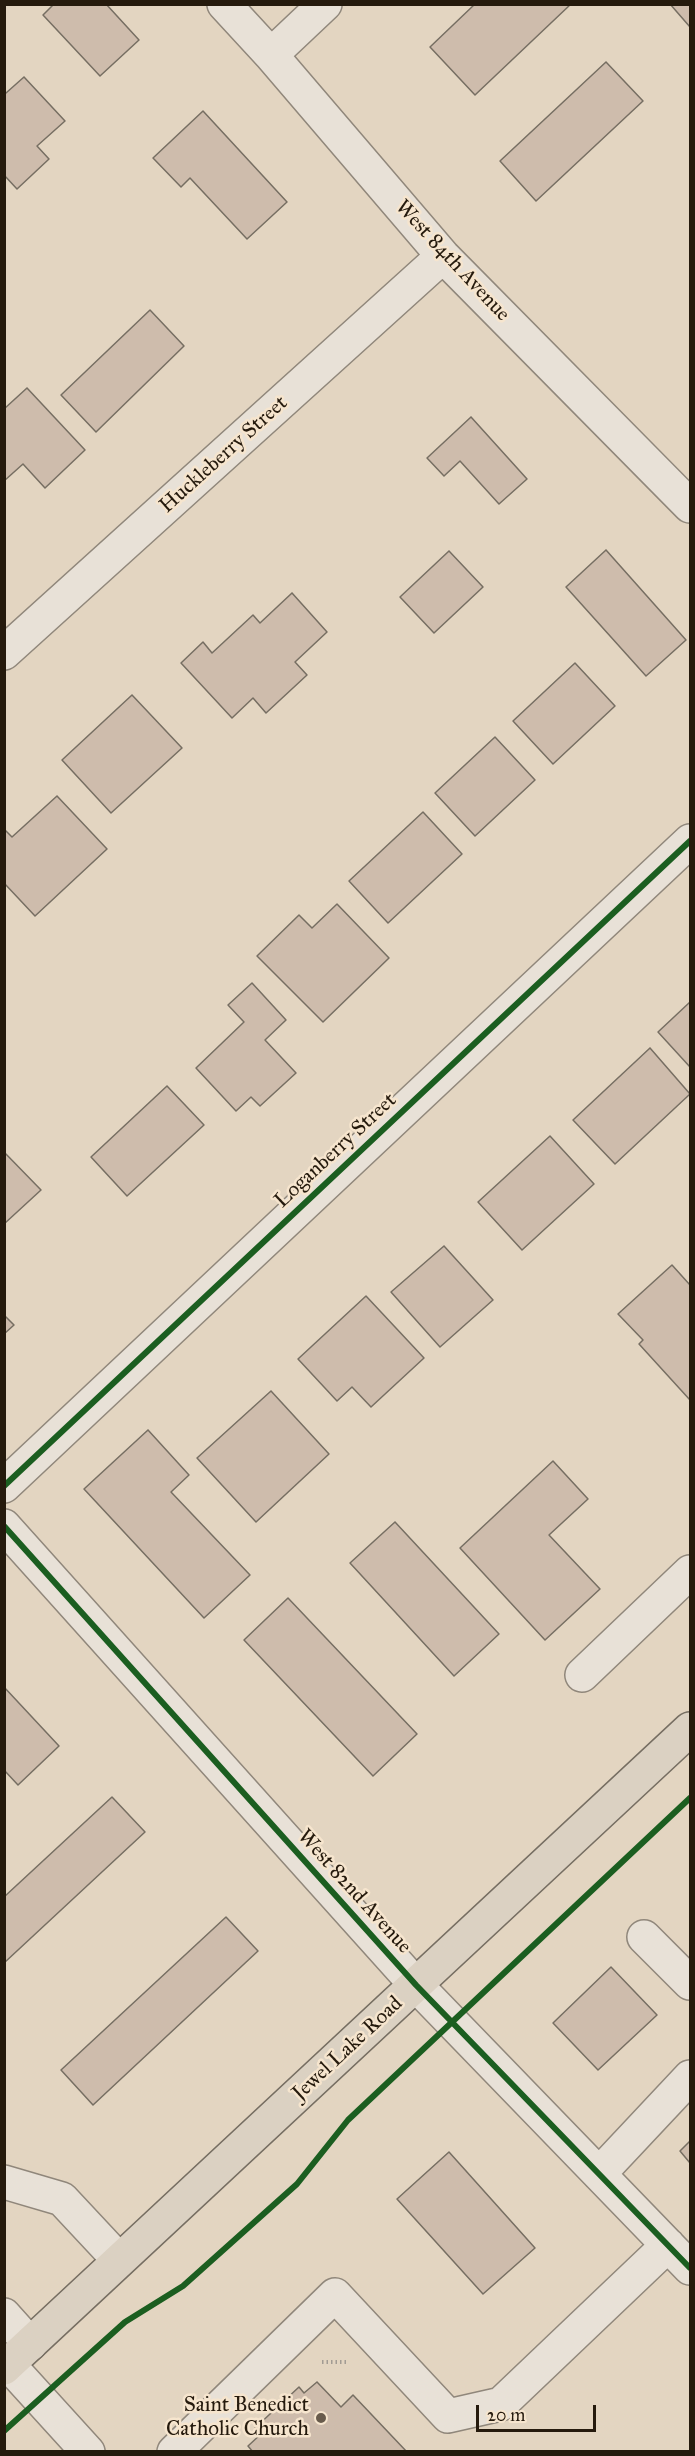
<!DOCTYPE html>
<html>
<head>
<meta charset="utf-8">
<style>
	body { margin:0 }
	#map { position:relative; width:695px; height:2456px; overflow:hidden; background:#e3d5c1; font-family:"IM FELL Great Primer",serif }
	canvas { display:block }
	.frame { position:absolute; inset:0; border:6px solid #251a0d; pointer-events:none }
	.scale { position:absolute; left:476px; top:2405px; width:120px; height:27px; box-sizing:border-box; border:3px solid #251a0d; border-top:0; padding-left:8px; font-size:18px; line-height:21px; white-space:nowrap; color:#251a0d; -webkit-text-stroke:4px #f6e5ce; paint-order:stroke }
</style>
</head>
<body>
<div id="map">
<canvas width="695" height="2456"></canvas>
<div class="frame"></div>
<div class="scale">20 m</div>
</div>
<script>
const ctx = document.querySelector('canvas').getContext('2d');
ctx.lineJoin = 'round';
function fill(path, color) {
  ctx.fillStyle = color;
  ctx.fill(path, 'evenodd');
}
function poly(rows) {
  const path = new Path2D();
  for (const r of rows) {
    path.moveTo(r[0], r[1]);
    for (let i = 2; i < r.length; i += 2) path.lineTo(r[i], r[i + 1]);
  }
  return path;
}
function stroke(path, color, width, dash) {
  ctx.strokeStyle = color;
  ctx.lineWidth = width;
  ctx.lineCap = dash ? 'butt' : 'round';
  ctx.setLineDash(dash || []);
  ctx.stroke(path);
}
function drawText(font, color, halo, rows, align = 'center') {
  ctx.font = font + ' "IM FELL Great Primer",serif';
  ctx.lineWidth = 5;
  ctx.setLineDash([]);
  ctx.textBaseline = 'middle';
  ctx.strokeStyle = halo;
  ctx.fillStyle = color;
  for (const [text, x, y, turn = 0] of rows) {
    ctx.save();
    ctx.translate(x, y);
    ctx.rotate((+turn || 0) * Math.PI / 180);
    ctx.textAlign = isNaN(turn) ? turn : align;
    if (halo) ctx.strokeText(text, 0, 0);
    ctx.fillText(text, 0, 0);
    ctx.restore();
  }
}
const building = poly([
	[54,4,106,4,139,40,100,76,43,15,54,4],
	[475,4,571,4,475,95,430,47,475,4],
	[670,4,690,4,690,27,670,4],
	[606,62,643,101,536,201,500,161,606,62],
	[24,77,65,121,37,146,49,159,17,189,4,175,4,91,6,93,24,77],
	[203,111,287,202,247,239,190,178,181,187,153,158,203,111],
	[150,310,184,346,96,432,61,395,150,310],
	[27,388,85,450,45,488,23,464,4,481,4,409,27,388],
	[471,417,527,479,499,504,460,461,444,476,427,458,471,417],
	[606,550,686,640,646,676,566,587,606,550],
	[449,551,483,587,434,633,400,597,449,551],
	[292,593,327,632,295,662,307,675,266,713,253,698,232,718,181,663,203,642,212,653,253,615,260,623,292,593],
	[575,663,615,706,553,764,513,721,575,663],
	[132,695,182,748,111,813,62,760,132,695],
	[495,737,535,780,475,836,435,793,495,737],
	[57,796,107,849,35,916,4,883,4,829,12,837,57,796],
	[423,812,462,854,388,923,349,881,423,812],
	[337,904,389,958,323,1022,257,956,299,915,312,928,337,904],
	[252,983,286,1020,265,1040,296,1073,260,1106,251,1097,236,1111,196,1068,244,1022,228,1005,252,983],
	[690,1002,690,1067,658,1032,690,1002],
	[650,1048,690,1094,615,1164,573,1120,650,1048],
	[167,1086,204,1125,127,1196,91,1157,167,1086],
	[550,1136,594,1184,522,1250,478,1202,550,1136],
	[4,1152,41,1190,4,1224,4,1152],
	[444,1246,493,1300,440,1347,391,1292,444,1246],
	[672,1265,690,1285,690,1400,639,1344,643,1340,618,1314,672,1265],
	[366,1296,424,1358,371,1407,352,1387,337,1401,298,1359,366,1296],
	[4,1315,14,1325,4,1334,4,1315],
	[271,1391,329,1454,256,1522,197,1458,271,1391],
	[148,1430,189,1475,171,1492,250,1575,204,1618,84,1489,148,1430],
	[553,1461,588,1499,549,1535,600,1589,545,1640,460,1548,553,1461],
	[395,1522,499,1634,454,1676,350,1563,395,1522],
	[288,1598,417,1734,373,1776,244,1640,288,1598],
	[4,1687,59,1746,18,1785,4,1770,4,1687],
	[112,1797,145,1832,4,1963,4,1897,112,1797],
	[226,1917,258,1951,93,2105,61,2070,226,1917],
	[611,1967,657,2015,598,2070,553,2023,611,1967],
	[690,2141,690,2163,680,2151,690,2141],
	[449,2152,535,2248,483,2294,397,2199,449,2152],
	[317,2382,341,2407,353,2395,407,2452,253,2452,248,2446,261,2434,255,2428,299,2387,304,2393,317,2382]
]);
fill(building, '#cebcac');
stroke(building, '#766e62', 1.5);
const minor = poly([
	[224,4,271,55,443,256,690,506],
	[271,55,325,4],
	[4,653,443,256],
	[4,1486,690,841],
	[4,1526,416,1985,690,2268],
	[582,1675,690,1572],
	[644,1937,690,1983],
	[599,2174,690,2077],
	[4,2182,62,2199,119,2260],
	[4,2315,30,2344],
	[8,2364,88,2452],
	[174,2452,335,2295,448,2416,501,2404,668,2245]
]);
const major = poly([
	[4,2368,690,1729]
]);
stroke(minor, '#90877b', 36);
stroke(major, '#766e62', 36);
stroke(poly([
	[322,2362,347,2362]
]), '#a29c94', 4, [1.5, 3]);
stroke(minor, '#e8e1d7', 33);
stroke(major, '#dbd1c2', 33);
stroke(poly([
	[4,1486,690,841],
	[4,1526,416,1985,690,2268],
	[4,2431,125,2322,183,2286,297,2184,348,2120,690,1798]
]), '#1b5e20', 6);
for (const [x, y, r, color] of [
	[321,2418,6,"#685b4c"]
]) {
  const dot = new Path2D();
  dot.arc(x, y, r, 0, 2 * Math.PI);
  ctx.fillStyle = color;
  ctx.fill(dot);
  stroke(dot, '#f6e5ce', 2);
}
drawText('21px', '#251a0d', '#f6e5ce', [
	["West 84th Avenue",452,261,47],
	["Huckleberry Street",224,455,-42],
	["Loganberry Street",336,1151,-43],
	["West 82nd Avenue",354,1892,48],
	["Jewel Lake Road",348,2049,-43]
]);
drawText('21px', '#251a0d', '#f6e5ce', [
	["Saint Benedict",309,2406],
	["Catholic Church",309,2430]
], 'right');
</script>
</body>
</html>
